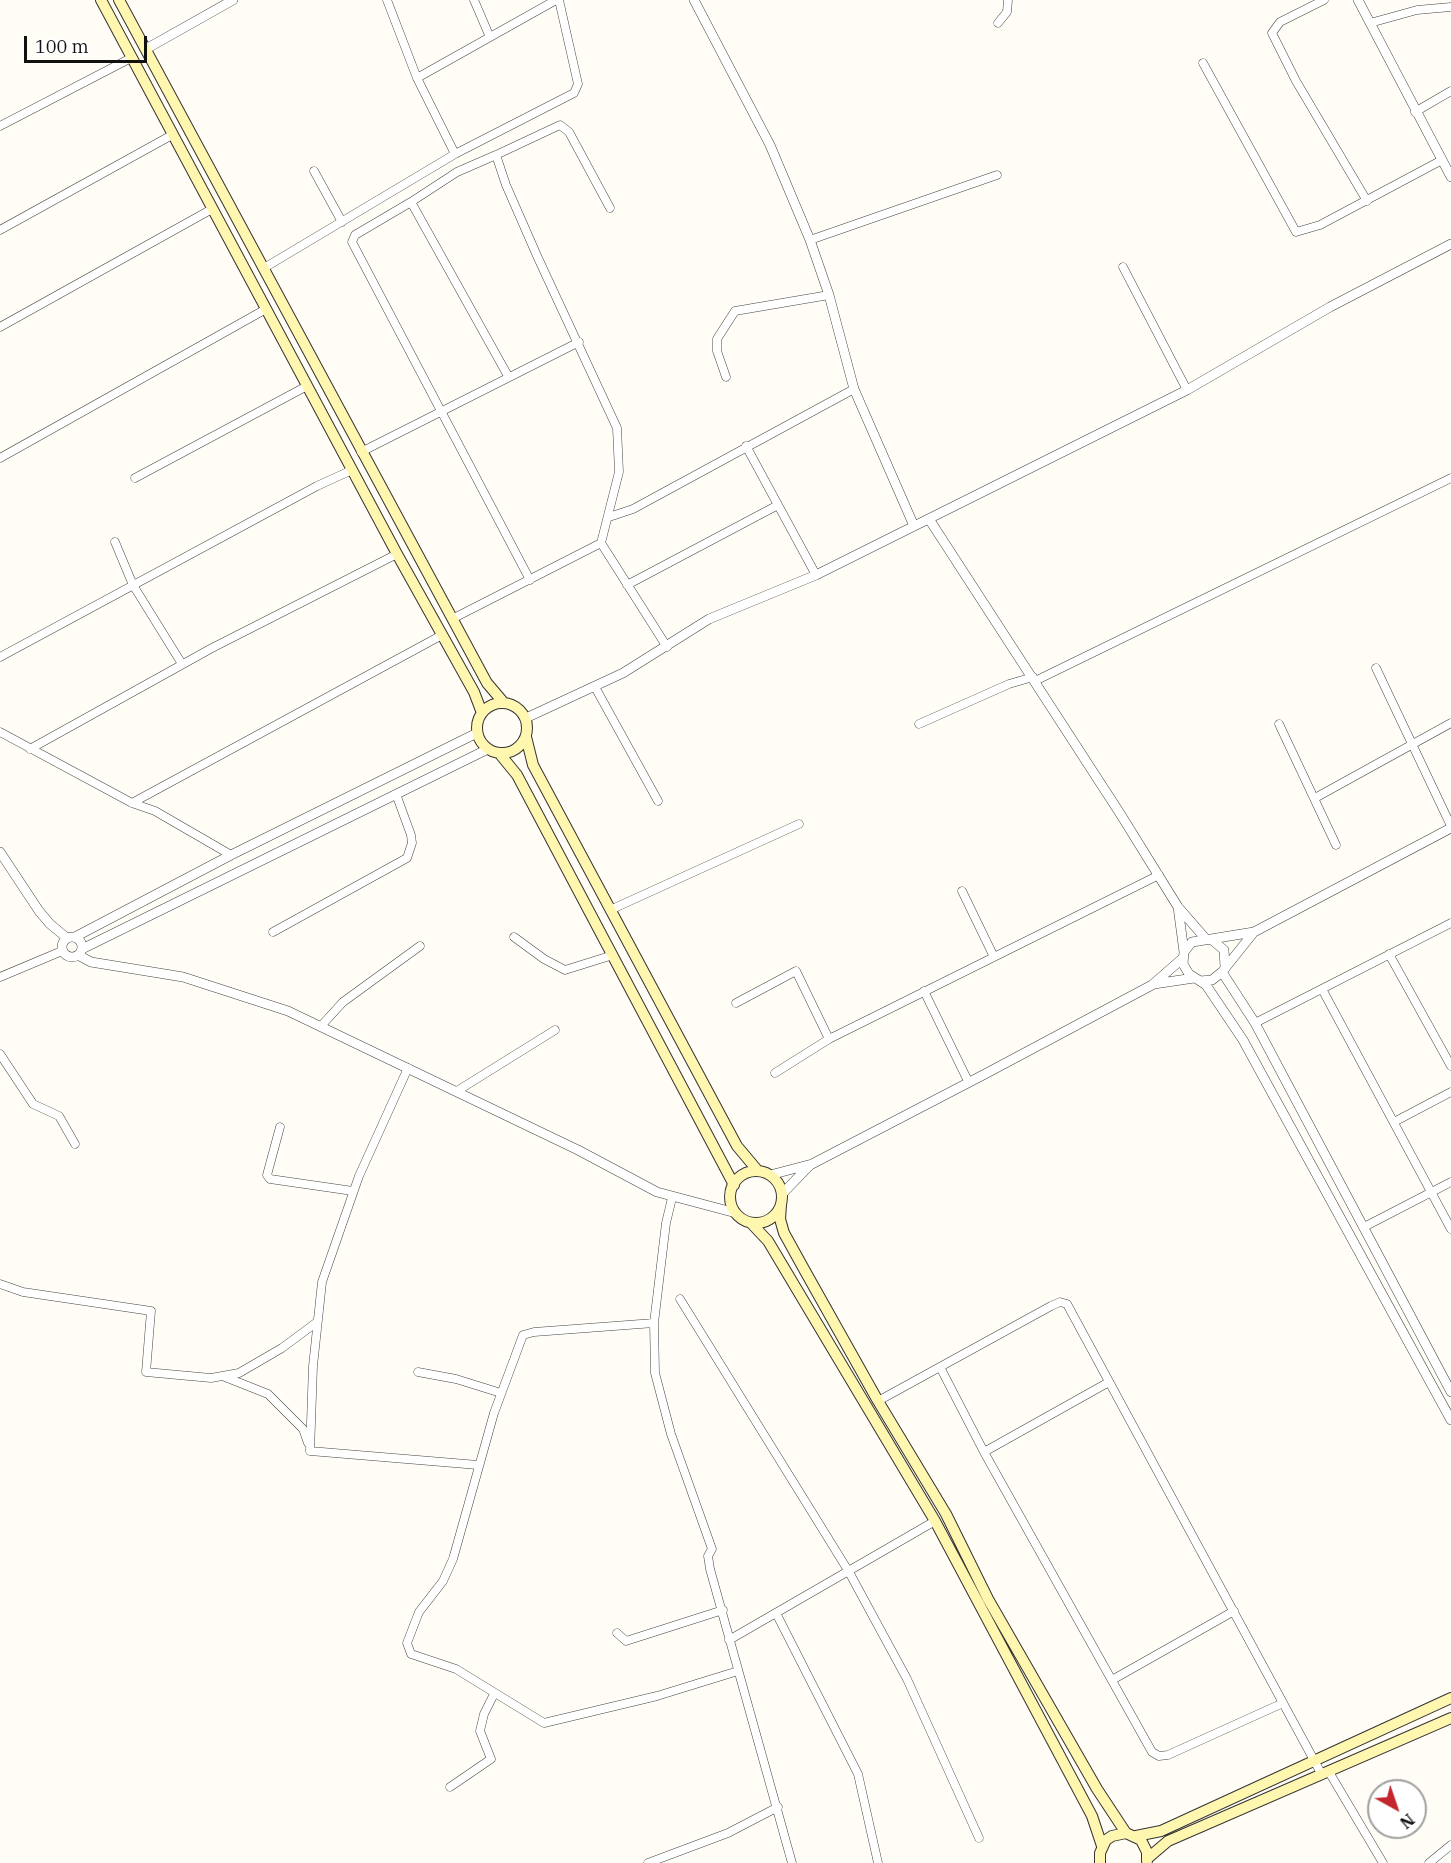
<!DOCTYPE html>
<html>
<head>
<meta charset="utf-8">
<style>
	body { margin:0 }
	#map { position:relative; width:1451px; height:1863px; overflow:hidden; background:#fffdf5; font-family:"IBM Plex Serif",serif }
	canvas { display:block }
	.north { position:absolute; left:1367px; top:1779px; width:60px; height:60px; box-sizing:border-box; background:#fff; border:2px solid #a0a0a0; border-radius:50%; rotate:140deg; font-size:16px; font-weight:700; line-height:24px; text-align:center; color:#111 }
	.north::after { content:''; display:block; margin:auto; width:21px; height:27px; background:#c4262e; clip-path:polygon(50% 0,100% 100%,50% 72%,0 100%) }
	.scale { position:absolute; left:24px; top:36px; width:123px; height:27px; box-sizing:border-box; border:3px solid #111; border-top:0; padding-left:8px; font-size:18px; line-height:21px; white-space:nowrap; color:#111; -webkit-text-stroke:4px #fff; paint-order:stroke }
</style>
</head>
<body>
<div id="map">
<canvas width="1451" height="1863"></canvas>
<div class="north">N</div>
<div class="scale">100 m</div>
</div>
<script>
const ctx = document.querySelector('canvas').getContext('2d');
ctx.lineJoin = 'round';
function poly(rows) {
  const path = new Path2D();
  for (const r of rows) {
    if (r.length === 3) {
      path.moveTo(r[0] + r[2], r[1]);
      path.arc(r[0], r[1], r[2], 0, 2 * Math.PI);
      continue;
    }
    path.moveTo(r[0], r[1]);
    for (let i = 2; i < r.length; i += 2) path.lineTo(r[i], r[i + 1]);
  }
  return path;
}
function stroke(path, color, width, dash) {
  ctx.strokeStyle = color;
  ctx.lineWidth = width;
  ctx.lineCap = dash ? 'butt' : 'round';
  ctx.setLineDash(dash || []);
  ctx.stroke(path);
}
const minor = poly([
	[387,0,417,78,455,154],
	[474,0,489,35],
	[1324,0,1280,22,1272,33,1296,81,1367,201],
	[998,23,1007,12,1008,0],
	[1370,23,1417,10,1451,7],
	[1203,63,1296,232,1320,225,1442,160],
	[417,78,556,0],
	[1415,112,1451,91],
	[0,126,131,58],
	[314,171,342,222],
	[411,202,457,172,496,155],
	[0,230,172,135],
	[810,240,997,175],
	[1123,267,1187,390],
	[264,268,455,154,574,93,578,84,559,0],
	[0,327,212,209],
	[508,376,411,202,355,235,352,242,530,580],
	[726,377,717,351,717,339,735,311,829,295],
	[746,446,816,575],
	[361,452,579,342],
	[0,458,266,309],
	[135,478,307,386],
	[609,517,633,509,854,389],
	[115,542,133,585,182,664],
	[601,543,667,647],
	[627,585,778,505],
	[452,619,601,543,619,472,617,428,538,258,506,185,496,155,560,125,569,132,610,208],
	[0,657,317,486,352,470],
	[1376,668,1451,826],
	[1035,681,1451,478],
	[595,687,658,801],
	[919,724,1009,684,1033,677],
	[1279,724,1336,845],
	[0,732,132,803,155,811,231,855],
	[30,749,212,648,397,554],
	[1315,798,1451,723],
	[132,803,442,635],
	[962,891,994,957],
	[610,910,799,824],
	[273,932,407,858,412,843,411,835,396,794],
	[514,937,544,959,565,970,613,955],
	[1389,954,1451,1066],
	[0,977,62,951],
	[1322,989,1451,1229],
	[924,991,968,1081],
	[736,1003,796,971,829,1039,1159,875],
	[1255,1023,1451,923],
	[321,1026,343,1002,420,946],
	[0,1054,33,1104,59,1116,75,1144],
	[775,1073,829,1039],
	[457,1091,555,1030],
	[1394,1122,1451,1092],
	[280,1127,267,1175,270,1179,353,1191],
	[672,1198,666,1223,654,1323,655,1373,671,1434,712,1549,708,1556,710,1569,792,1863],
	[1364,1227,1451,1182],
	[0,1284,23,1292,151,1311,146,1372,211,1378,239,1373,282,1348,317,1322],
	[680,1299,849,1572,907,1679,979,1838],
	[654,1323,534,1332,523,1335,494,1413,453,1559,443,1581,419,1612,407,1643,411,1654,456,1669,544,1723,657,1696,738,1671],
	[940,1367,984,1452,1152,1752,1159,1756,1168,1755,1283,1703],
	[418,1372,456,1379,501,1393],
	[225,1377,268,1394,303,1429,308,1443],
	[878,1401,1051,1306,1060,1302,1067,1304,1322,1775],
	[310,1451,313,1366,322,1282,359,1176,408,1068],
	[310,1451,478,1465],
	[984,1452,1109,1382],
	[776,1613,858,1774,878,1863],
	[617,1633,626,1641,723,1610],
	[729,1640,935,1521],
	[1112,1680,1234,1611],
	[1329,1772,1383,1863],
	[450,1787,491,1759,480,1731,484,1714,494,1694],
	[648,1863,728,1833,778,1807],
	[1429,1863,1451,1845]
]);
const tertiary = poly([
	[694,0,770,145,810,240,829,295,854,389,914,526],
	[1358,0,1451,177],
	[146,49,233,0],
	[929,519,1121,815,1178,907,1205,938],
	[526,718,623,673,709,619,816,575,1187,390,1330,307,1451,244],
	[0,852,39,911,50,924,67,938],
	[1178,907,1184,952],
	[72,947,10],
	[75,937,231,855,477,733],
	[1211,939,1254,932,1451,828],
	[82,949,488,749],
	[78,955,91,962,183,977,288,1011,578,1150,657,1192,736,1213],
	[1225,967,1224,950,1211,939,1192,942,1184,952,1183,964,1189,974,1200,981,1212,980,1222,972,1254,932],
	[1222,972,1255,1023,1451,1392],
	[1200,981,1206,985,1243,1040,1451,1420],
	[1154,984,1194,978],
	[770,1175,812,1164,985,1074,1152,985,1183,958],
	[782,1194,810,1165]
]);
const secondary = poly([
	[101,0,397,554,474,692,482,713],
	[119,0,487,683,504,703],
	[502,728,25],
	[526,737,533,765,737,1146,758,1171],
	[499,753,517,775,734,1185],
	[756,1197,26],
	[781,1205,780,1219,784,1233,805,1271,878,1401,946,1514,988,1599,1097,1789,1126,1833],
	[751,1223,768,1241,935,1521,1092,1816,1102,1846],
	[1136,1836,1161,1831,1451,1698],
	[1148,1858,1168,1841,1451,1718],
	[1100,1863,1100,1853,1106,1840,1112,1836,1126,1833,1141,1840,1147,1852,1147,1861]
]);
stroke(minor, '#444', 9);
stroke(tertiary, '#444', 10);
stroke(secondary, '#333', 12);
stroke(minor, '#fff', 8);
stroke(tertiary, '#fff', 9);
stroke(secondary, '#fff6b0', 10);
</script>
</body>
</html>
